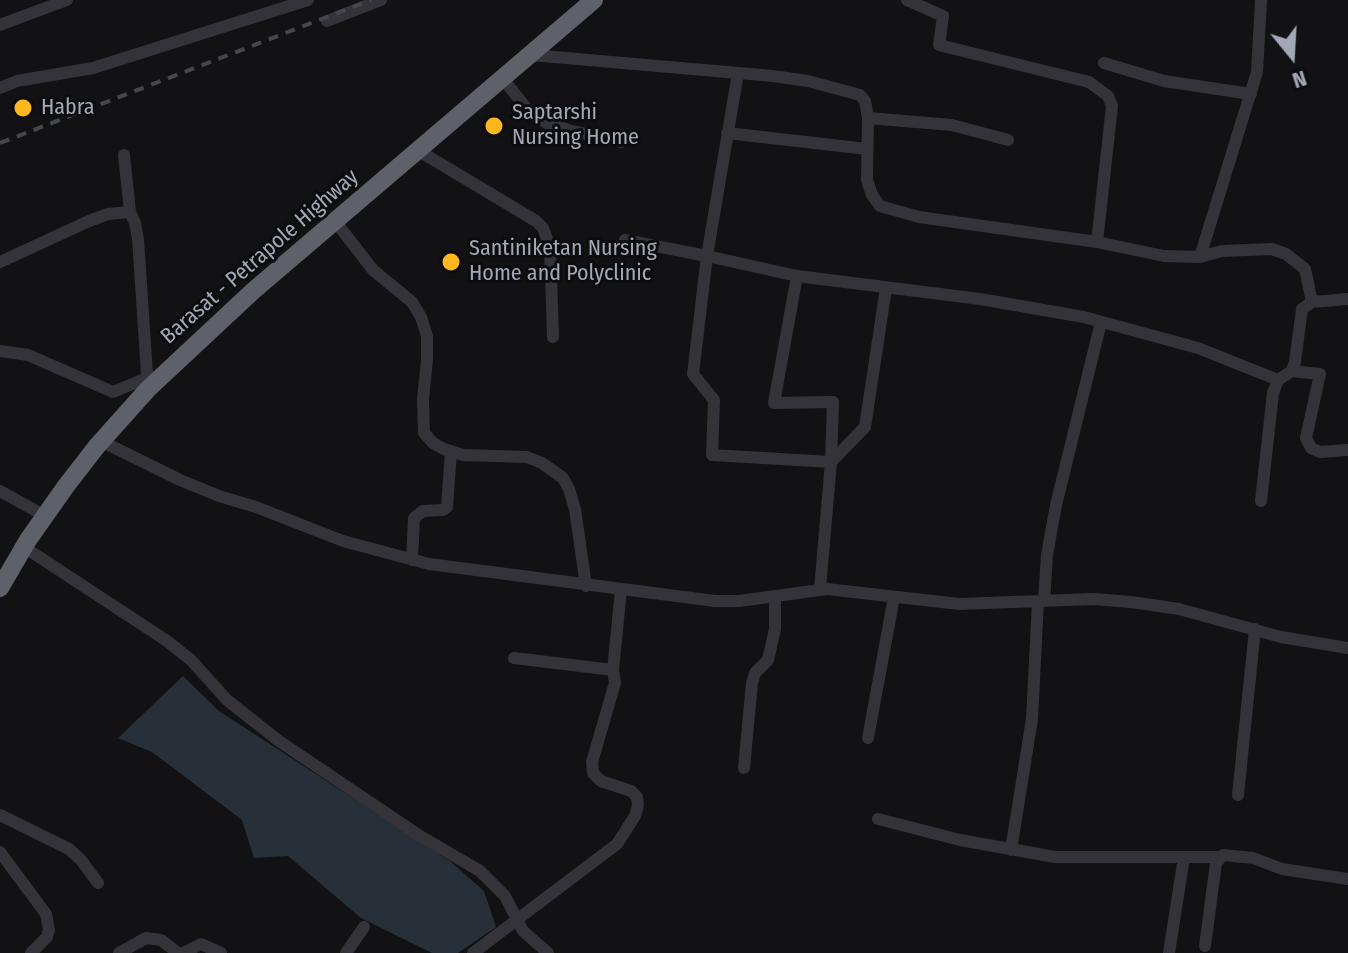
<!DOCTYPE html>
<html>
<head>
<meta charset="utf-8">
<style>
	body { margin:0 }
	#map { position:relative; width:1348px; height:953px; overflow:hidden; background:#121214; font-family:"Fira Sans Condensed",sans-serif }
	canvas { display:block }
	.north { position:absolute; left:1252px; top:16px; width:80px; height:80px; -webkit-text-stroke:6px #0d0d0f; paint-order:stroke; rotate:162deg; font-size:22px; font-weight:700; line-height:32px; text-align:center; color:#a2a8b6 }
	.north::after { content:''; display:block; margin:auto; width:28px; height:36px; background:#a2a8b6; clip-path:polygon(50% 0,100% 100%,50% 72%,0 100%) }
</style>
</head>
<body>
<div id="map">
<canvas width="1348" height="953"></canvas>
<div class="north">N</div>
</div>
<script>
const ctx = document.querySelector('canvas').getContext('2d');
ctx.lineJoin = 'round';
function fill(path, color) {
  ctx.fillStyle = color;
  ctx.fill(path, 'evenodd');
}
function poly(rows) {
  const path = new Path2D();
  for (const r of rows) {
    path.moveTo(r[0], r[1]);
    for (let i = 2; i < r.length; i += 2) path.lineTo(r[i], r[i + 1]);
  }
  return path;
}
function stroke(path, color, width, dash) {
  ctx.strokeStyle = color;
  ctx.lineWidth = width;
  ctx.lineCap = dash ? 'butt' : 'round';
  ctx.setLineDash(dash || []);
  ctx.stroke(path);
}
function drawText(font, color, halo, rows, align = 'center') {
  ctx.font = font + ' "Fira Sans Condensed",sans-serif';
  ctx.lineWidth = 6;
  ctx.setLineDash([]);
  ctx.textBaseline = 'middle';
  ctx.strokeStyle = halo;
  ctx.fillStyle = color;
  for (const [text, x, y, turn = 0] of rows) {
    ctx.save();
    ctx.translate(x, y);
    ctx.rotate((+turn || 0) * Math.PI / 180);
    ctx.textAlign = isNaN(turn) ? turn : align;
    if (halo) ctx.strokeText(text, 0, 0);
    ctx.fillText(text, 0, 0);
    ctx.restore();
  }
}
fill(poly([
	[183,676,219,711,451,862,484,891,496,927,458,953,432,953,361,918,288,856,254,858,242,820,152,752,118,738]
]), '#273038');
stroke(poly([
	[907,0,943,16,939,45,1089,82,1108,96,1112,106,1097,242],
	[327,21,381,0],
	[0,25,67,0],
	[531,55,773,76,808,81,860,95,865,101,868,118,867,180,872,195,880,206,919,217,1097,242,1164,256,1200,257,1222,251,1272,249,1286,254,1305,269,1312,302],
	[1104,63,1164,81,1251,94],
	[738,73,707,256,797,276,980,299,1084,317,1198,348,1278,380],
	[503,79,531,114,547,123,568,130,621,142],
	[0,88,17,81,93,68,308,0],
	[868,118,952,125,1008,140],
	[727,133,867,149],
	[419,151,536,221,543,228,550,247,553,337],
	[124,155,130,212],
	[335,221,373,270,412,302,421,317,427,336,427,360,423,399,424,433,433,443,444,449,463,455,527,457,542,463,563,478,569,489,575,509,586,586],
	[625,240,707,256,693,374,714,400,712,455,831,462,833,402,774,403,797,276],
	[1200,257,1257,72,1261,0],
	[0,262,89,221,108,214,130,212,135,223,138,239,148,389],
	[0,351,28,355,113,392,147,378],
	[1292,371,1320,374,1306,438,1311,448,1320,452,1348,450],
	[101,441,180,480,219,496,256,507,343,541,429,564,715,601,739,601,827,589,959,604,1094,599,1131,602,1179,609,1281,637,1348,648],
	[0,491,45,516],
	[1261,501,1273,393,1278,380,1292,371,1295,362,1302,309,1312,302,1348,299],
	[24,547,167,641,191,660,227,700,279,741,420,836,480,871,505,896,523,931,548,953],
	[412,560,414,518,423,511,443,510,447,507,451,451],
	[820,589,831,462,865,427,886,288],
	[1044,601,1047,555,1056,505,1101,322],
	[613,670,621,590],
	[868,738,894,597],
	[744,768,752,683,755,673,768,660,775,629,775,596],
	[1238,795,1255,629],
	[0,815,69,849,81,860,98,883],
	[878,819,960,840,1055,857,1219,857],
	[1011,850,1032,719,1038,601],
	[0,852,46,914,49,930,47,937,31,953],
	[1205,946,1216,863,1223,855,1253,858,1282,869,1348,879],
	[119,953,146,938,161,940,178,953],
	[183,953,201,944,221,953],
	[346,953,364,927],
	[473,953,617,844,635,816,638,805,637,797,631,791,601,781,593,773,592,762,615,683,613,670,514,658],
	[1169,953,1184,857]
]), '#333339', 12);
stroke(poly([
	[0,588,28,540,66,486,97,446,148,389,253,291,594,0]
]), '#5e616a', 18);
stroke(poly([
	[0,143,371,0]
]), '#45474e', 4, [10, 8]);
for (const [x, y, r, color] of [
	[23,108,10,"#ffb71f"],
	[494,126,10,"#ffb71f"],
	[451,262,10,"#ffb71f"]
]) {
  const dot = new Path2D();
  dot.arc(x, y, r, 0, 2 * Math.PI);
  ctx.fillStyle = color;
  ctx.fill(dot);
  stroke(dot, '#0d0d0f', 3);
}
drawText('22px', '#a2a8b6', '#0d0d0f', [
	["Habra",41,108],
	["Saptarshi",512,113],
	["Nursing Home",512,138],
	["Santiniketan Nursing",469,249],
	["Home and Polyclinic",469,274]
], 'left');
drawText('22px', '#a2a8b6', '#0d0d0f', [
	["Barasat - Petrapole Highway",260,257,-41]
]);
</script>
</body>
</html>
